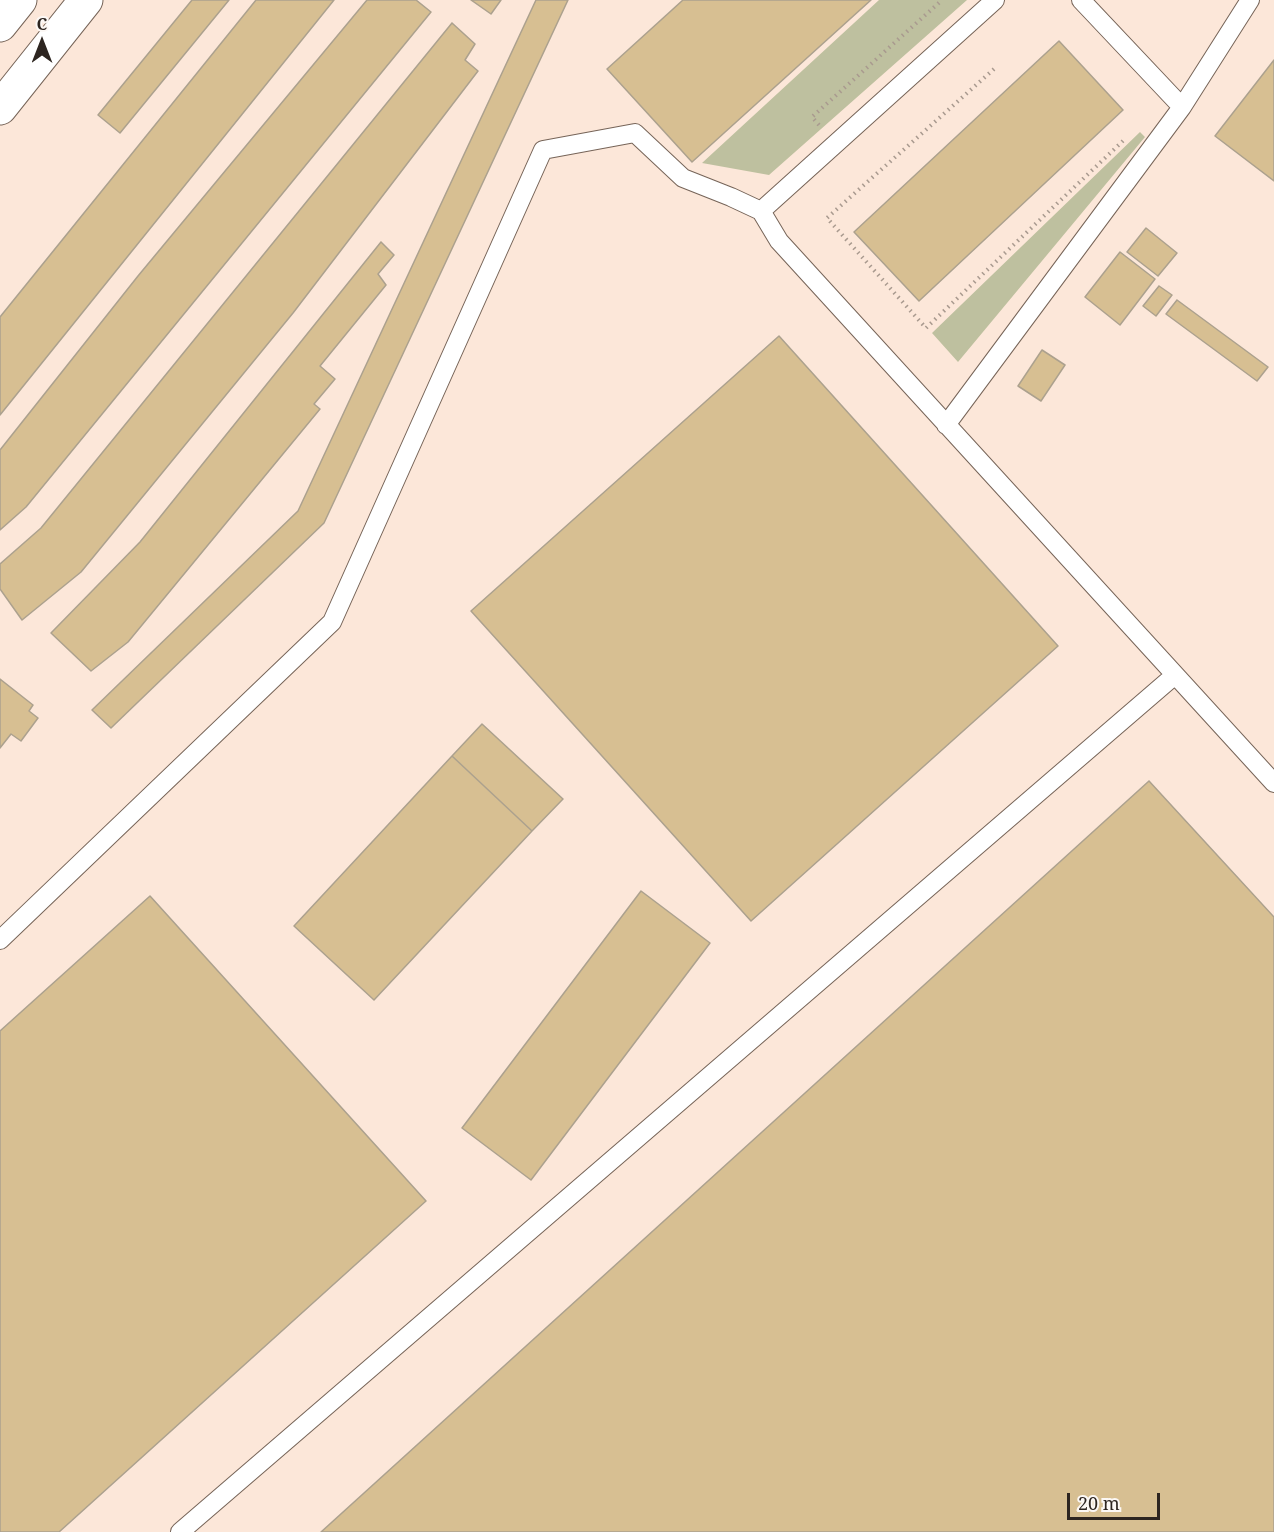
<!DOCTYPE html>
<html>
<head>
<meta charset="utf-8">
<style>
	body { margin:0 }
	#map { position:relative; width:1274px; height:1532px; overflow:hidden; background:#fce7d9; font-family:"Noto Serif",serif }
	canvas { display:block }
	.north { position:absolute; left:12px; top:12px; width:60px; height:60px; -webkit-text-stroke:4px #fcf8f5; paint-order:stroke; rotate:0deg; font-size:16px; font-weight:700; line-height:24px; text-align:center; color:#2d2520 }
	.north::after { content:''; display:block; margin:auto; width:21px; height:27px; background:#2d2520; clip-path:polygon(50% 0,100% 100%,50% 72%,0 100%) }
	.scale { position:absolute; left:1067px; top:1493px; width:93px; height:27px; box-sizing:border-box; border:3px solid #2d2520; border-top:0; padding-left:8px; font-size:18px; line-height:21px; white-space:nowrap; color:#2d2520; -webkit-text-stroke:4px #fcf8f5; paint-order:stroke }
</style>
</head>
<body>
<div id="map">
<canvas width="1274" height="1532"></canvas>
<div class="north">С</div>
<div class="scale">20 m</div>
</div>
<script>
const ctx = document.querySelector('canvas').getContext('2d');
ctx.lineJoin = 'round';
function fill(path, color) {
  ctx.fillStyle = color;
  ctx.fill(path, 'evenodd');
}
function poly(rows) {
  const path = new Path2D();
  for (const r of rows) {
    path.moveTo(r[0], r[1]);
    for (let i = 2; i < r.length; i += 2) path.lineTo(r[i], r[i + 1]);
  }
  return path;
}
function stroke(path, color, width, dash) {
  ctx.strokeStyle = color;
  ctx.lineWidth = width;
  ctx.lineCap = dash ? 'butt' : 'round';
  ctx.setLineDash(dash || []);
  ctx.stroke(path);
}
fill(poly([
	[879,0,967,0,769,175,702,163],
	[1140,132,1145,137,958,362,932,333]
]), '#bec09f');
const building = poly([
	[192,0,229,0,120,133,98,115,192,0],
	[256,0,334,0,0,415,0,317,256,0],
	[367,0,416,0,431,12,26,507,0,530,0,450,138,276,367,0],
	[471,0,501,0,491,14,471,0],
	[536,0,568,0,324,523,111,728,92,710,298,511,536,0],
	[683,0,871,0,692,162,607,69,683,0],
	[452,23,475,44,465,60,478,71,293,313,81,572,22,620,0,589,0,564,41,528,452,23],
	[1059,41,1123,110,919,301,854,232,1059,41],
	[1274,60,1274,181,1215,136,1274,60],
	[1146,228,1177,253,1158,276,1127,252,1146,228],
	[381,242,394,255,378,274,386,285,320,366,335,379,314,404,320,409,128,642,91,671,51,633,140,542,381,242],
	[1120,252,1155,279,1120,325,1085,297,1120,252],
	[1159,286,1172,295,1156,316,1143,306,1159,286],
	[1177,300,1268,367,1257,381,1166,314,1177,300],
	[779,336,1058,646,751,921,471,611,779,336],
	[1042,350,1065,365,1041,401,1018,386,1042,350],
	[0,679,33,705,29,711,38,718,21,741,11,734,0,748,0,679],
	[482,724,563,799,532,831,452,756,482,724],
	[452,756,532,831,374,1000,294,926,452,756],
	[1149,781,1274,917,1274,1532,321,1532,1149,781],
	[641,891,710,943,531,1180,462,1128,641,891],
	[150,896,426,1201,59,1532,0,1532,0,1031,150,896]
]);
fill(building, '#d7bf92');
stroke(building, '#aca18e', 1.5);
const lane = poly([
	[1182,107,1250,0],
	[761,211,779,241,1274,783],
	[946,425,1182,107,1081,0],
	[0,940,332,622,543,150,635,133,683,178,731,197,761,211,995,0],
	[180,1532,1175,675]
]);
const secondary = poly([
	[0,25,20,0],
	[0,108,86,0]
]);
stroke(lane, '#766458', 20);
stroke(secondary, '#766458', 35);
stroke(poly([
	[994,69,827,218,926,328,1125,139],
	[819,125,812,117,942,0]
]), '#a99a8f', 4, [1.5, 4.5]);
stroke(lane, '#fff', 18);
stroke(secondary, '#fff', 33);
</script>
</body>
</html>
